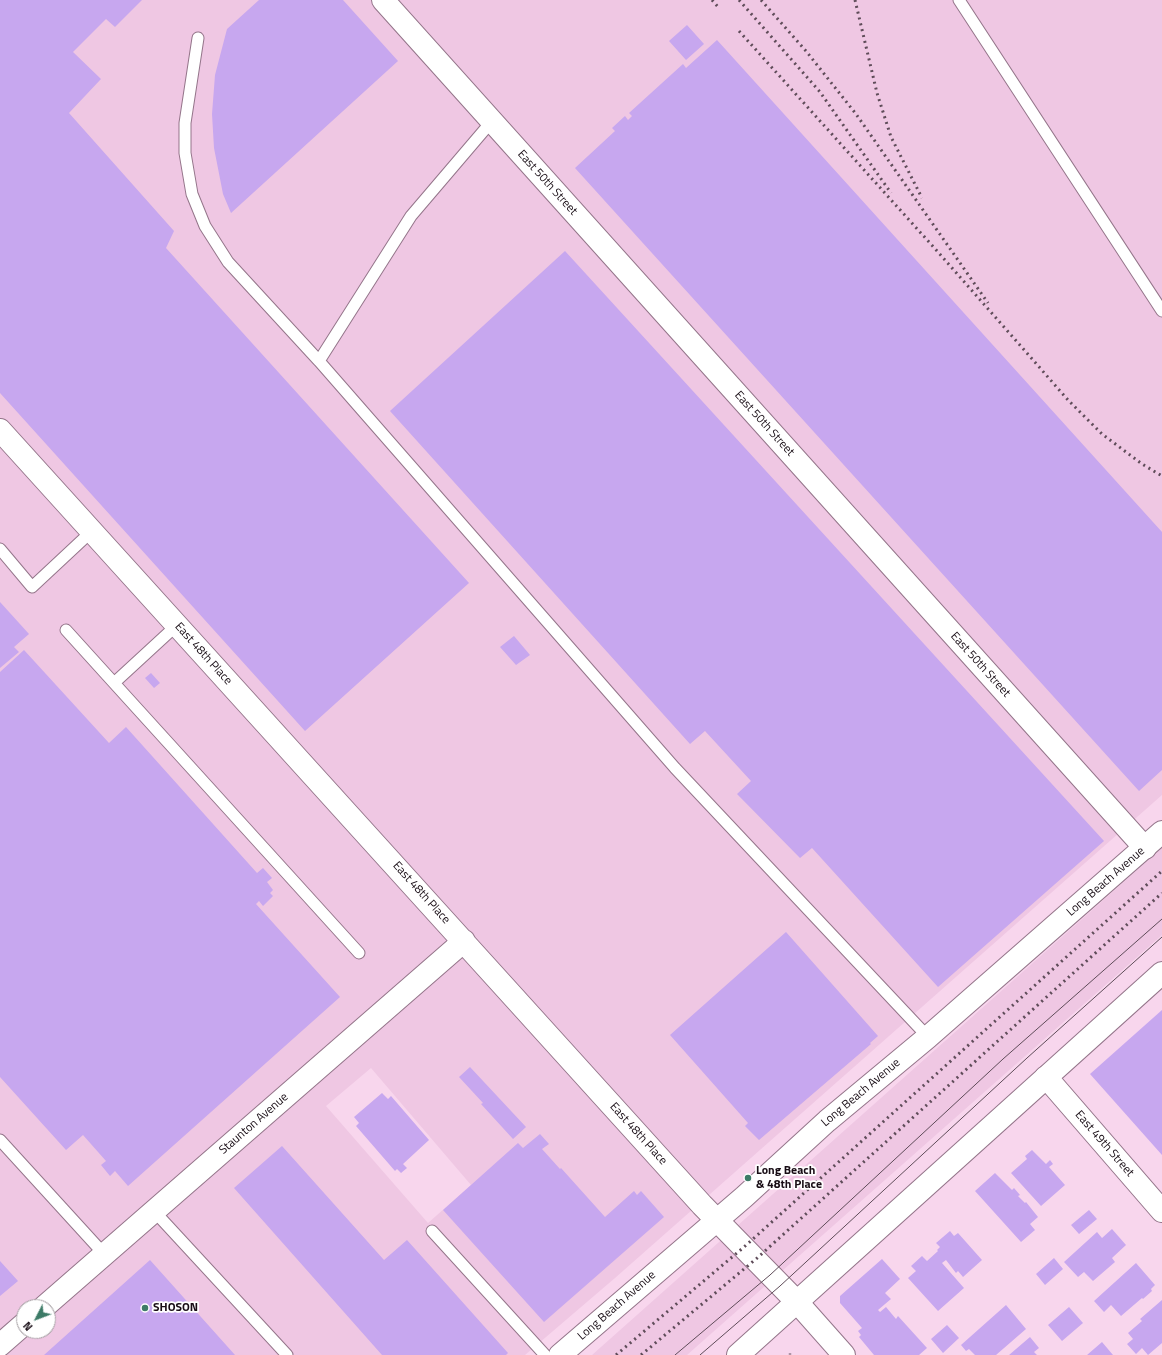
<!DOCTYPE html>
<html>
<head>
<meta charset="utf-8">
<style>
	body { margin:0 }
	#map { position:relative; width:1162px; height:1355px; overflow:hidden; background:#f8d6ed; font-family:"Titillium Web",sans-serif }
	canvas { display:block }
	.north { position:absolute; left:16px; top:1299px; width:40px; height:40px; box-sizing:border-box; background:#fff; border:1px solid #a39ea1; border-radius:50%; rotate:228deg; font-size:11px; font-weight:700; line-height:16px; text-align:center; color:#180d15 }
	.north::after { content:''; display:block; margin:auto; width:14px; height:18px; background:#3d7b67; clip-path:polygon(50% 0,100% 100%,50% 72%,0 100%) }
</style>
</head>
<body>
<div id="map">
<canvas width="1162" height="1355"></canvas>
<div class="north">N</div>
</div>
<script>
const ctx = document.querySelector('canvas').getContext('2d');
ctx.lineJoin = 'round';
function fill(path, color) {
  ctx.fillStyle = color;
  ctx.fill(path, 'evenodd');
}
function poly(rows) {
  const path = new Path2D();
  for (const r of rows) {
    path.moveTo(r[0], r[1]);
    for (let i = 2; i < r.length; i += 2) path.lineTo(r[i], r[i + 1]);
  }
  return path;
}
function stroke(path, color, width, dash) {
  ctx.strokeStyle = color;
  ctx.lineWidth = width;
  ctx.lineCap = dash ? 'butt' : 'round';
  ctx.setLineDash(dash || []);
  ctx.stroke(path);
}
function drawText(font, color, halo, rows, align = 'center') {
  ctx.font = font + ' "Titillium Web",sans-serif';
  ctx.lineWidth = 3.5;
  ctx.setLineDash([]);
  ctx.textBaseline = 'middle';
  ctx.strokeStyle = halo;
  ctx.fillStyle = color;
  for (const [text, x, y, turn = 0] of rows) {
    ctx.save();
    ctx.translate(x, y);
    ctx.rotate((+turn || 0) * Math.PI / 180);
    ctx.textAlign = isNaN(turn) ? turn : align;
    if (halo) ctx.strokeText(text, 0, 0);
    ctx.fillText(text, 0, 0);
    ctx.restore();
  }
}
fill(poly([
	[0,0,1162,0,1162,795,615,1278,525,1355,0,1355],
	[371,1068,471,1185,428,1223,326,1106],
	[24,1307,48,1307,48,1331,24,1331],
	[1162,848,1162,935,687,1355,592,1355]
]), '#efc7e3');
fill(poly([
	[0,0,142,0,115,27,106,19,73,52,101,79,69,113,174,231,166,248,469,583,305,731,0,393],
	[259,0,343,0,398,61,231,213,223,194,214,148,212,114,215,75,227,29],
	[687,25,704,44,686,60,669,41],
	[717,40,1162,532,1162,770,1139,791,575,168,615,131,612,128,625,116,628,120,632,116,629,113,683,64,686,68],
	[565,251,1104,841,938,987,812,848,800,858,737,794,751,781,705,731,690,744,390,411],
	[0,602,29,634,14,647,19,652,0,668],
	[514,636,530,655,516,665,500,647],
	[24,650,109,743,126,727,257,873,263,868,272,878,267,882,273,890,270,893,273,896,263,906,259,901,256,904,340,997,128,1186,115,1171,110,1176,101,1165,106,1161,83,1135,66,1150,0,1077,0,672],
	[151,673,160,683,154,688,145,678],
	[786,932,878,1036,870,1043,871,1044,759,1140,745,1126,748,1123,670,1035],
	[1162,1010,1162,1155,1090,1074],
	[470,1067,526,1127,513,1139,481,1104,483,1103,459,1077],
	[382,1093,388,1099,391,1096,429,1140,403,1164,407,1168,401,1173,397,1169,395,1171,356,1126,359,1123,354,1117],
	[540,1134,549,1144,542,1149,560,1169,561,1168,605,1217,634,1191,637,1195,641,1191,664,1217,544,1322,443,1210,518,1143,523,1148],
	[282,1146,384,1260,407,1240,508,1353,506,1355,382,1355,234,1188],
	[1032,1150,1046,1164,1050,1160,1053,1164,1049,1167,1065,1185,1041,1206,1011,1173,1027,1159,1025,1156],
	[995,1173,1012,1190,1014,1188,1020,1195,1018,1196,1025,1203,1026,1202,1038,1217,1030,1224,1035,1230,1021,1242,975,1191],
	[1089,1210,1097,1219,1079,1234,1071,1225],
	[1112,1229,1126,1245,1112,1258,1115,1262,1093,1281,1084,1272,1078,1277,1064,1262,1097,1232,1102,1238],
	[950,1231,954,1236,958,1233,982,1260,963,1277,958,1271,956,1273,946,1260,942,1263,964,1288,938,1311,908,1278,916,1271,911,1266,922,1256,927,1261,938,1251,937,1250,940,1247,936,1243],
	[1054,1258,1063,1269,1045,1285,1036,1274],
	[882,1259,900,1279,885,1293,891,1299,878,1310,880,1312,886,1307,896,1319,898,1316,927,1348,919,1355,874,1355,859,1337,861,1335,858,1331,862,1328,840,1303,840,1296],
	[150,1260,235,1355,44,1355],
	[0,1261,18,1281,0,1296],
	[1136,1263,1155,1285,1151,1289,1152,1291,1143,1299,1142,1298,1121,1316,1111,1305,1104,1312,1094,1301],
	[1162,1300,1162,1343,1148,1355,1142,1348,1136,1354,1127,1344,1133,1339,1128,1333,1142,1321,1140,1319],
	[1006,1305,1026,1329,996,1355,975,1355,969,1349,966,1351,961,1345],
	[1069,1307,1083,1323,1062,1341,1048,1325],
	[947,1325,959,1338,943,1353,931,1339],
	[1030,1337,1039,1348,1034,1352,1037,1355,1009,1355],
	[1102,1342,1113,1355,1087,1355]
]), '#c7a7ef');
const lane = poly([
	[959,0,1162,311],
	[198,38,185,123,185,153,192,194,205,226,228,262,319,361,675,768,928,1037],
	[319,361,411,216,492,121],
	[0,549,32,587,92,531],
	[177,625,114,683,359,953],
	[66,630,114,683],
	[0,1140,104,1254],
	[154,1211,287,1355],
	[432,1231,545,1355]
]);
const street = poly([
	[383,0,1145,848],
	[0,430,702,1205,797,1302,844,1355],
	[1046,1077,1162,1211],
	[44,1307,464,941],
	[0,1345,24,1324]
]);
const secondary = poly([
	[560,1355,744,1197,827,1121,928,1037,1162,832],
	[738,1355,1162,973]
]);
stroke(lane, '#94758a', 13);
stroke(street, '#94758a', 24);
stroke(secondary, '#94758a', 24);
stroke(poly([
	[790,1353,790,1355]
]), '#ae94a6', 2.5, [2, 2]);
stroke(lane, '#fff', 11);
stroke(street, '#fff', 22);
stroke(secondary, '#fff', 22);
stroke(poly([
	[675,1355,770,1275,1003,1059,1162,919],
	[700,1355,780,1286,1027,1058,1162,937]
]), '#5f4c59', 1);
stroke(poly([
	[712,0,718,7],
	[739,0,820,92,891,193],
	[761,0,806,51,856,114,988,303],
	[855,0,877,93,891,137,922,198],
	[739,31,938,252,1069,401,1102,434,1142,464,1162,476],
	[616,1355,744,1247,1162,871],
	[641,1355,756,1259,1162,893]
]), '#5f4c59', 3, [2, 4]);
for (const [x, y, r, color] of [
	[748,1178,4,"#3d7b67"],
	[145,1308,4,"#3d7b67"]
]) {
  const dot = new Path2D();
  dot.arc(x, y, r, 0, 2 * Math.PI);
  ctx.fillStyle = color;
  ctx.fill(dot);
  stroke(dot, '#fff', 1.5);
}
drawText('12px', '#180d15', '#fff', [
	["East 50th Street",547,183,48],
	["East 50th Street",764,424,48],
	["East 48th Place",203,654,48],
	["East 50th Street",980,665,48],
	["Long Beach Avenue",1106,882,-41],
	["East 48th Place",421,893,48],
	["Long Beach Avenue",861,1093,-40],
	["Staunton Avenue",254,1124,-41],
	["East 48th Place",638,1134,48],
	["East 49th Street",1104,1144,49],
	["Long Beach Avenue",617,1306,-41]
]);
drawText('bold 12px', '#180d15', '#fff', [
	["Long Beach",756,1171],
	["& 48th Place",756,1185],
	["SHOSON",153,1308]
], 'left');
</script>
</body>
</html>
